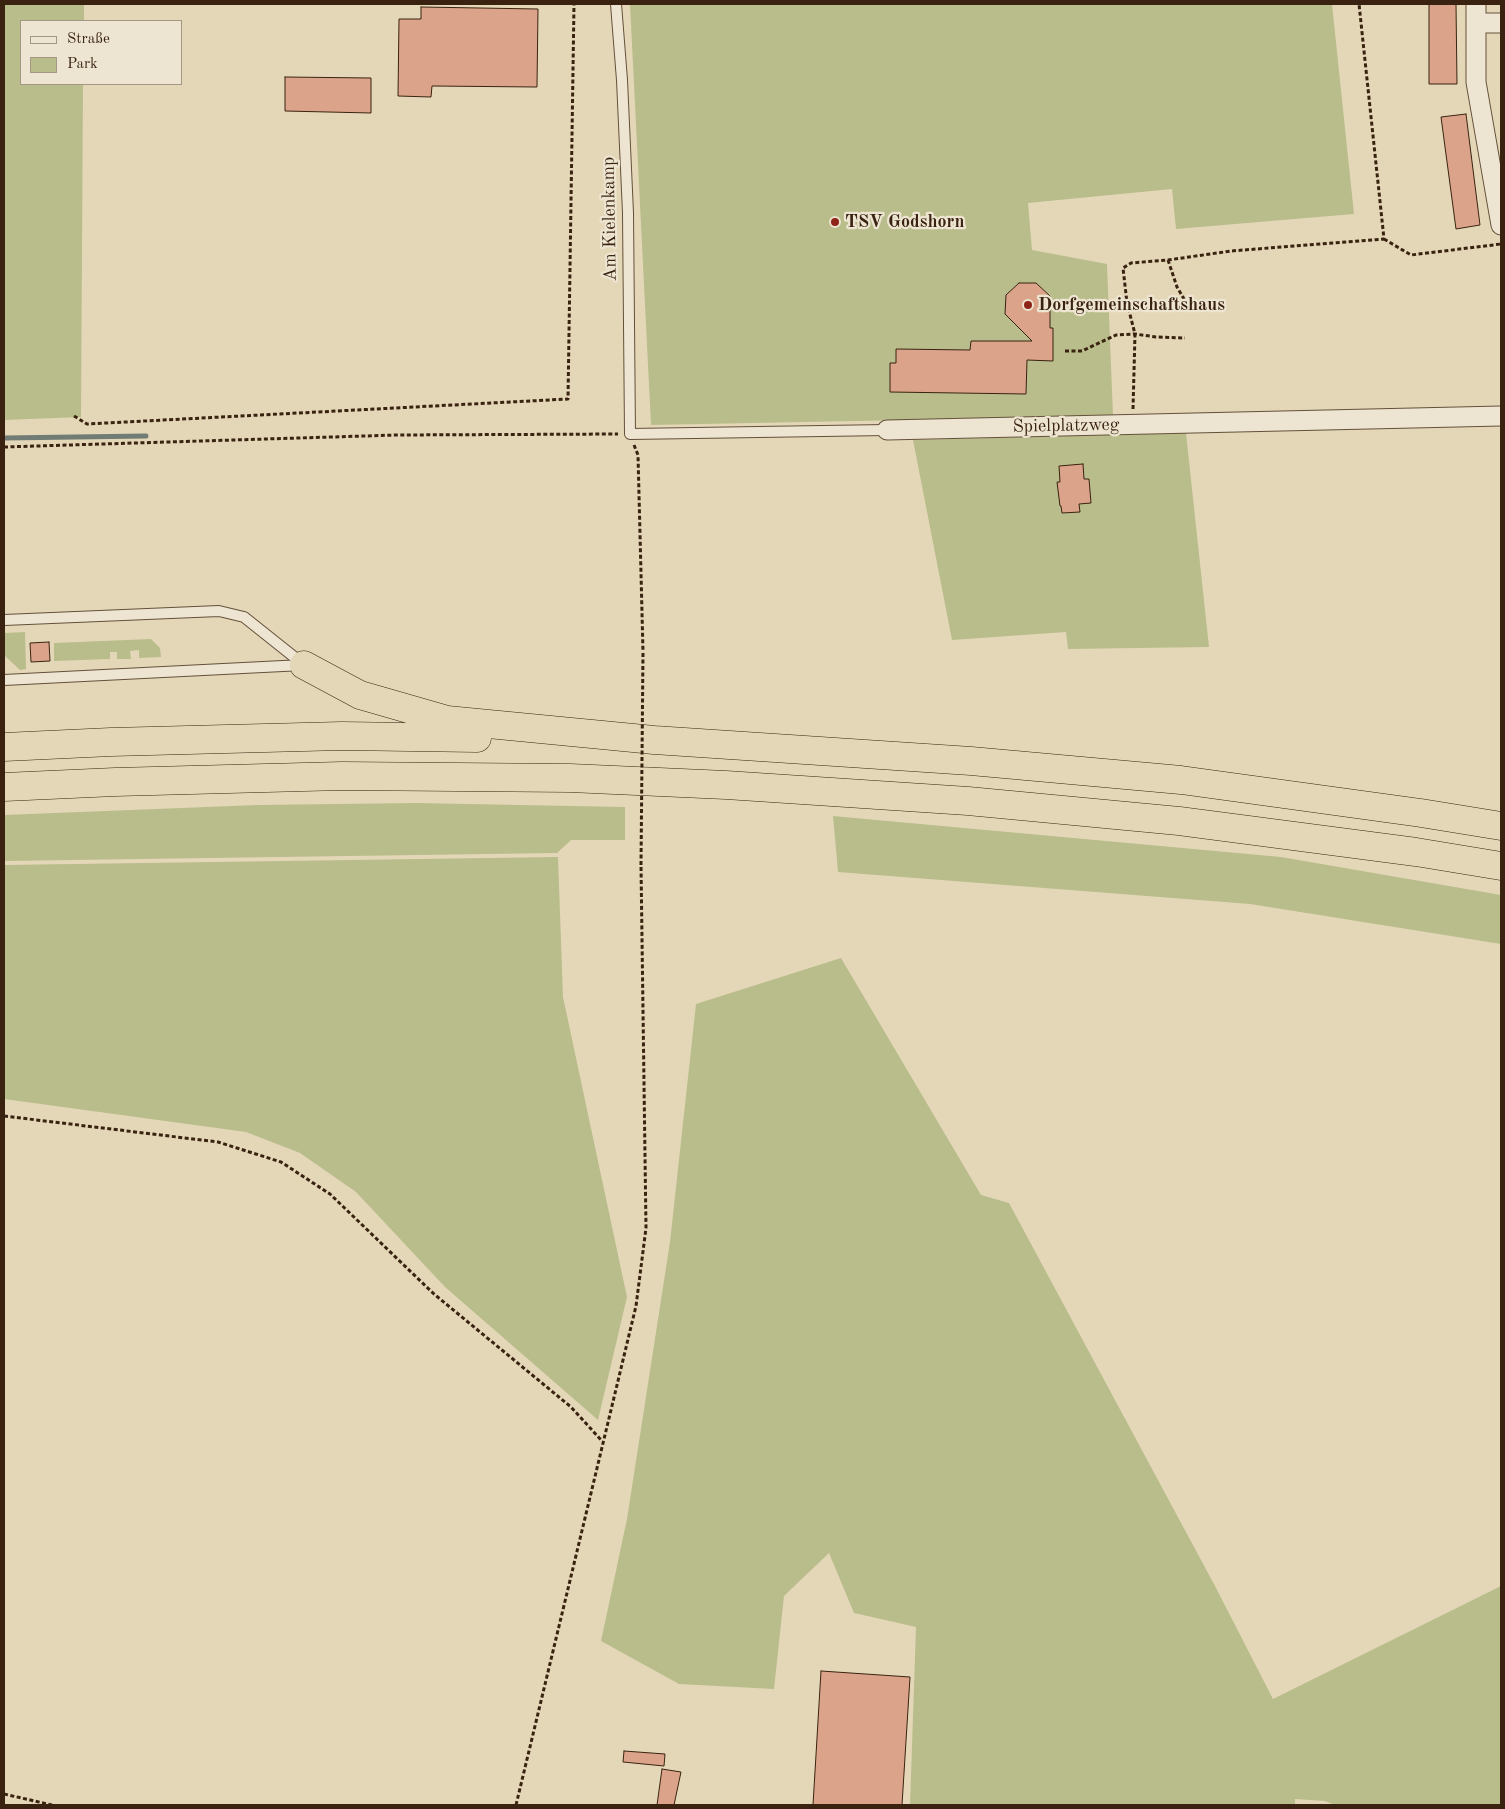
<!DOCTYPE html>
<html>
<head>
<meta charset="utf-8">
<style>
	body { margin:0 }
	#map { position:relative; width:1505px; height:1809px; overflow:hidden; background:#e4d7b8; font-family:"Old Standard TT",serif }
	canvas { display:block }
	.frame { position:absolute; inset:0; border:5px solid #392310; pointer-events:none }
	.legend { position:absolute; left:20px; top:20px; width:162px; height:65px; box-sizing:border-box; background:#ede5d1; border:1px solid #a59784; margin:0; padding:6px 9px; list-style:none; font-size:15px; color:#392310 }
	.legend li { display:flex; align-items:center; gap:10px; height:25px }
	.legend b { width:25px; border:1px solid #a59784 }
</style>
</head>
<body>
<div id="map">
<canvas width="1505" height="1809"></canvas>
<div class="frame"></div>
<ul class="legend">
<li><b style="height:6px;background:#ede5d1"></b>Straße</li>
<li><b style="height:14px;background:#b9bd8b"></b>Park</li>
</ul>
</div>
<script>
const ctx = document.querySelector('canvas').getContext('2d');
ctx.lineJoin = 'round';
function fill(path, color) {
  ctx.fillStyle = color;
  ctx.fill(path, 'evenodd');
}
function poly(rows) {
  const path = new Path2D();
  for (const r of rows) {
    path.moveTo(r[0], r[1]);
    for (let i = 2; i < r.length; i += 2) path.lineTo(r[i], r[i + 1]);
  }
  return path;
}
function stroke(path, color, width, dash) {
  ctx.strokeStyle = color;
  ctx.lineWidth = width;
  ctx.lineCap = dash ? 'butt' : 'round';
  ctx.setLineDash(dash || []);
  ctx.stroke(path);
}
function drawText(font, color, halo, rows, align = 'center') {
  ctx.font = font + ' "Old Standard TT",serif';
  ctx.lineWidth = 4.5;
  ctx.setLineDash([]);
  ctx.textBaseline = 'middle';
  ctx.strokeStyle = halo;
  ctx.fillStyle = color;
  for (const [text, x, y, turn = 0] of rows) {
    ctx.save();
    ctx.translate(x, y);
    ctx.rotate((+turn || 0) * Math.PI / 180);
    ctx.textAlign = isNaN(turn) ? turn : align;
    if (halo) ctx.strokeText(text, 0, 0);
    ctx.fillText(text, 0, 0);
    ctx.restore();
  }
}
fill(poly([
	[4,4,84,4,84,21,21,21,21,84,83,84,81,417,4,420],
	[630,4,1332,4,1354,214,1176,229,1172,189,1028,203,1032,250,1107,264,1113,416,651,425],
	[1186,433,1209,647,1068,649,1066,632,952,640,913,440],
	[25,632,26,669,20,670,4,655,4,633],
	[151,639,160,648,161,657,139,658,139,650,130,651,131,659,117,659,117,652,110,652,110,659,54,661,54,643],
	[416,803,625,807,625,840,571,840,557,853,4,861,4,815,257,805],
	[833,816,1281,857,1501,895,1501,944,1250,904,838,872],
	[558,857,563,997,627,1297,598,1420,445,1287,356,1192,300,1153,246,1132,4,1099,4,865],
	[841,958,981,1195,1009,1203,1215,1586,1273,1699,1501,1586,1501,1805,1335,1805,1325,1801,1295,1799,1295,1805,910,1805,916,1627,854,1613,829,1553,784,1596,774,1689,679,1684,601,1641,627,1519,670,1242,696,1004]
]), '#b9bd8b');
stroke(poly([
	[4,438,146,436]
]), '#717c74', 5);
const building = poly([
	[1429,4,1456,4,1457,84,1429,84,1429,4],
	[421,7,538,9,537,87,432,86,431,97,398,96,399,19,421,19,421,7],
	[285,77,371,78,371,113,285,111,285,77],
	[1466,114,1480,225,1456,229,1441,117,1466,114],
	[1019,283,1036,283,1050,296,1050,328,1053,328,1053,361,1027,360,1026,394,890,392,890,363,896,363,896,349,970,350,971,341,1032,341,1005,314,1006,295,1019,283],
	[1083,464,1084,479,1089,479,1091,503,1079,504,1080,512,1062,513,1061,506,1060,506,1057,482,1060,482,1059,466,1083,464],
	[49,642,50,661,31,662,30,643,49,642],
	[821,1671,910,1677,902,1805,813,1805,821,1671],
	[624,1751,665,1754,664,1766,623,1762,624,1751],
	[662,1769,681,1772,674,1805,657,1805,662,1769]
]);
fill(building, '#dba389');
stroke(building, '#392310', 1);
const service = poly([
	[616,4,622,80,628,213,630,434,887,430],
	[4,620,219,611,244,617,303,664],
	[4,680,303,665]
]);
const minor = poly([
	[1476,4,1476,82,1501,225],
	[1476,23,1501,23],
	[887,430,1501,416]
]);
const motorway = poly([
	[304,665,360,695,447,720,654,740,971,761,1181,780,1421,813,1501,826],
	[4,747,111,742,342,736,477,738],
	[4,787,115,782,342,776,570,778,726,785,968,801,1179,821,1416,852,1501,866]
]);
stroke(service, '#64503a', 12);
stroke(minor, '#64503a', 21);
stroke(motorway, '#392310', 29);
stroke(poly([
	[1384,239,1411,255,1501,244],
	[1168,260,1177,287,1184,299],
	[1065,351,1082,351,1116,335,1135,334,1156,337,1185,338],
	[1133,409,1135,334,1127,303,1123,268,1131,263,1168,260,1231,251,1384,239,1359,4],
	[74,416,87,424,568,399,574,4],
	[634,445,638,455,643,652],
	[4,447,397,435,618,434],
	[4,1116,218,1142,281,1162,330,1194,434,1294,571,1407,602,1441],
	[4,1794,52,1805],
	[516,1805,636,1306,646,1228,641,865]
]), '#392310', 3, [4, 2.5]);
stroke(service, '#ede5d1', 10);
stroke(minor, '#ede5d1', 19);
stroke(motorway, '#e4d7b8', 28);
stroke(poly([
	[641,865,643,652]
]), '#392310', 3, [4, 2.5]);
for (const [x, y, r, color] of [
	[835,222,5,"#8f2418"],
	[1028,305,5,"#8f2418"]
]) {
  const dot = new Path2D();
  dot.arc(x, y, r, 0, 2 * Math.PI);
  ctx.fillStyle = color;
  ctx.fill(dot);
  stroke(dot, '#ede5d1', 2);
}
drawText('18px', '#392310', '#ede5d1', [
	["Am Kielenkamp",610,219,-91],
	["Spielplatzweg",1066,426,-1]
]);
drawText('bold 18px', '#392310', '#ede5d1', [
	["TSV Godshorn",845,222],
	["Dorfgemeinschaftshaus",1038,305]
], 'left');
</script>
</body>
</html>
